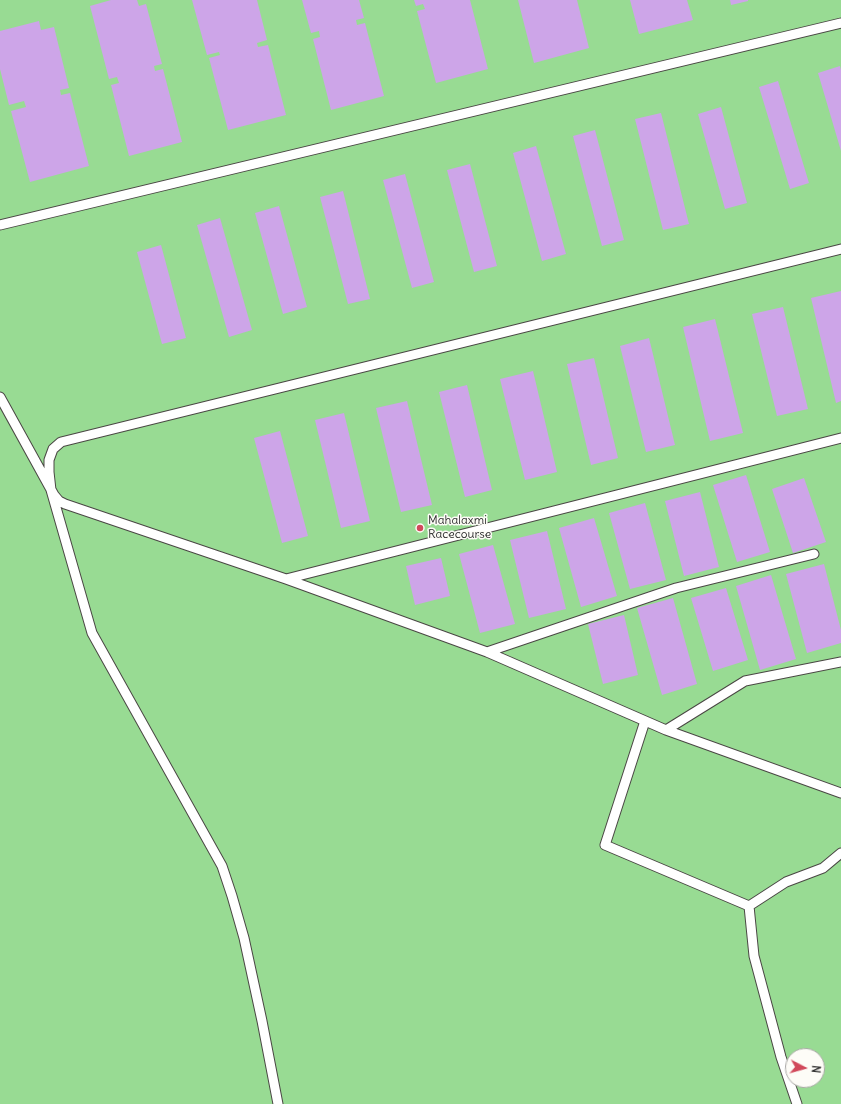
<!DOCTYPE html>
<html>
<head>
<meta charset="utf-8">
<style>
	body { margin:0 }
	#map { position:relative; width:841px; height:1104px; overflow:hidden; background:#f7e8d3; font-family:Delius,sans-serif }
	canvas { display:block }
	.north { position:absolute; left:785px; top:1048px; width:40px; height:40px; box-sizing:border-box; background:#fdfcf7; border:1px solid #a9a8a5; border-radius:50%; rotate:96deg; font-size:11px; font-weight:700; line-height:16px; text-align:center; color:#2b2b2b }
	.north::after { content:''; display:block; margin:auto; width:14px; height:18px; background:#d1495b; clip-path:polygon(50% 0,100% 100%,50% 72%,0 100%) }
</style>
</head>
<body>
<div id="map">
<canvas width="841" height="1104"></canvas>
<div class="north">N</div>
</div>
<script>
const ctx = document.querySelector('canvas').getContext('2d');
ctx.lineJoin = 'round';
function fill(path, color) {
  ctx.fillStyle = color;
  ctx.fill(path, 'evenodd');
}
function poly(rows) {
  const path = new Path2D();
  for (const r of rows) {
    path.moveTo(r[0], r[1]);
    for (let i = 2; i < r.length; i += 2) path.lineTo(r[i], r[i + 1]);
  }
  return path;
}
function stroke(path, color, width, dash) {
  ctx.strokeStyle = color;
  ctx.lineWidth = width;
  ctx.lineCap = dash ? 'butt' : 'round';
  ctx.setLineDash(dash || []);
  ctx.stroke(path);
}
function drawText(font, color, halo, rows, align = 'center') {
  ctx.font = font + ' Delius,sans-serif';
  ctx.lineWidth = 3;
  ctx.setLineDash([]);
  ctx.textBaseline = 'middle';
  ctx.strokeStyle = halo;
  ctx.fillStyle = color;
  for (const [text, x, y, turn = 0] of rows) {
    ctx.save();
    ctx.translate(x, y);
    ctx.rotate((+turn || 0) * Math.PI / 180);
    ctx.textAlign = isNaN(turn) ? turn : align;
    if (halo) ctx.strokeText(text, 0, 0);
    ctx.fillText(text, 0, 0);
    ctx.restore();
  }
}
fill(poly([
	[0,0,841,0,841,1104,0,1104],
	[793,1056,817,1056,817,1080,793,1080]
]), '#98db93');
fill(poly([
	[111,0,137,0,139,6,146,4,162,64,154,66,155,71,163,69,182,142,129,156,111,85,119,83,117,77,109,79,90,6],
	[192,0,257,0,267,40,257,43,258,47,268,45,286,115,228,130,209,58,220,55,219,52,207,55],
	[302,0,359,0,364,18,356,20,357,25,365,23,384,96,331,110,313,39,320,37,319,31,311,33],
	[414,0,470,0,488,69,436,83,417,11,425,9,423,4,416,6],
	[518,0,577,0,589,48,534,63],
	[630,0,687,0,693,20,639,34],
	[730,0,748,0,748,1,731,5],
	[39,21,41,30,54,27,69,88,60,90,61,95,70,93,89,166,30,182,11,111,26,107,24,101,9,105,0,69,0,31],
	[840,66,841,70,841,151,818,73],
	[778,81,809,183,790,189,759,87],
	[721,107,747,203,725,209,698,114],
	[661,113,689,224,663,230,635,119],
	[595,130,624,240,602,246,573,136],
	[536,146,566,254,542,261,513,153],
	[470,164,497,266,474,272,447,170],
	[405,174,434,282,412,288,383,180],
	[343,191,370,299,348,304,320,197],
	[279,206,307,307,283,314,255,213],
	[220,218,252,330,229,337,197,225],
	[161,245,186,338,162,344,137,252],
	[841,291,841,401,836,403,811,298],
	[783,307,808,409,777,416,752,314],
	[715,319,743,433,710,441,683,327],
	[649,338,675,445,646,452,620,346],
	[594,358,618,458,591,465,567,364],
	[533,371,557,472,525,480,500,379],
	[467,385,492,490,465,497,439,392],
	[407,401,432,505,401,512,376,408],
	[344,413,370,521,341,528,315,420],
	[280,431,308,536,282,543,254,438],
	[746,475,770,552,737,562,713,485],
	[804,478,826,542,793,553,772,489],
	[700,492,719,567,684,576,665,501],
	[645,503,666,580,630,589,609,513],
	[594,518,617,596,581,607,559,528],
	[547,531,566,609,529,618,510,540],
	[493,545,515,624,480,633,459,554],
	[441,558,450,596,415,605,406,566],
	[824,564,841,630,841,643,807,653,786,574],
	[771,575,796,659,760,670,736,586],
	[726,588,748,660,713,671,691,598],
	[673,598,697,684,662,695,637,608],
	[624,615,638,675,603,684,588,624]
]), '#cda5e8');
const lane = poly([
	[0,225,841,23],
	[0,397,54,495,59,501,65,504,286,579,487,652,666,730,841,793],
	[286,579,841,438],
	[487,652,676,588,814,554],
	[645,721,605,845,749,906],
	[666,730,745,681,841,662],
	[278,1104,262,1021,244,938,232,896,222,866,92,633,51,490,49,472,49,460,53,449,61,442,841,249],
	[797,1104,781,1057,754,956,749,906,786,882,823,868,841,853]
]);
stroke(lane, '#4a4744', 11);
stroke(lane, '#fff', 9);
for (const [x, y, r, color] of [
	[420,528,4,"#d1495b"]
]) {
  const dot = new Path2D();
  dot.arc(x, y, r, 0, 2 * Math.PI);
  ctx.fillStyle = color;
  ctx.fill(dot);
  stroke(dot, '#fdfcf7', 1.5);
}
drawText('12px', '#2b2b2b', '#fdfcf7', [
	["Mahalaxmi",428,521],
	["Racecourse",428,535]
], 'left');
</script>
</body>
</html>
